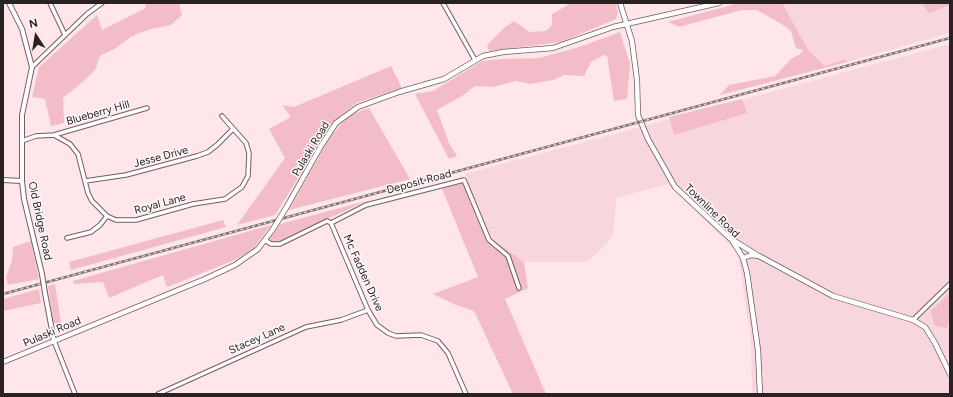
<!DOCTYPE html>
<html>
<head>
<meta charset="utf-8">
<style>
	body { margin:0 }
	#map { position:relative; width:953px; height:397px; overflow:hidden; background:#ffe6eb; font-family:Figtree,sans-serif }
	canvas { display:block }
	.frame { position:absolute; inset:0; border:4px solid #292122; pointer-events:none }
	.north { position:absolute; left:16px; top:16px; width:40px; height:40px; -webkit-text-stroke:3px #fef9fa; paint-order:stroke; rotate:348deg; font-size:11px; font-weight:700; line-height:16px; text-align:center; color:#292122 }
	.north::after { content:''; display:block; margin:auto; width:14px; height:18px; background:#292122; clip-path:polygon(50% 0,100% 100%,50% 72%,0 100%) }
</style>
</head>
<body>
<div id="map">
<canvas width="953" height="397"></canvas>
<div class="frame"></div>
<div class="north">N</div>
</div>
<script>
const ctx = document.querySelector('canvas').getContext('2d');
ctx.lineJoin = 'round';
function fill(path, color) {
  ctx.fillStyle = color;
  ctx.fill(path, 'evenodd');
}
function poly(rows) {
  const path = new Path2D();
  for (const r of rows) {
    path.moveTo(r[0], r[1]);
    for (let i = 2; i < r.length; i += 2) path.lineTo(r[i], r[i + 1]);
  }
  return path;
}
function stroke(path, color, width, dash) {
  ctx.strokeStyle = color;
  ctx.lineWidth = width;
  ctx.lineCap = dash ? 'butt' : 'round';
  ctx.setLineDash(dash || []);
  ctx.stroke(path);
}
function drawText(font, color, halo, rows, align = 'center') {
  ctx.font = font + ' Figtree,sans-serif';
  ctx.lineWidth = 3;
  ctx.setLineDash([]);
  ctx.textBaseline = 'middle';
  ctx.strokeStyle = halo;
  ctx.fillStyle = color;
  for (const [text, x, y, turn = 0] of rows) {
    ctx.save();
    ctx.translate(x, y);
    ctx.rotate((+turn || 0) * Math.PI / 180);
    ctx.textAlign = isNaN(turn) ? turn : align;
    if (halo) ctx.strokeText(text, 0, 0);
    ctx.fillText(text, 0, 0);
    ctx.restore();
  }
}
fill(poly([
	[782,3,921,3,927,11,930,13,950,5,950,33,847,62,846,59,825,66,809,51],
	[950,44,950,394,752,394,751,342,738,253,668,184,616,198,614,229,612,237,590,260,583,262,524,262,491,238,465,174]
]), '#f8d6dd');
fill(poly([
	[145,3,179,3,182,15,171,25,151,29,132,36,116,48,100,56,95,70,85,80,63,98,64,123,51,126,45,99,32,97,39,67,97,15,102,30,146,8],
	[567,3,615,3,618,12,616,19,561,42,489,51,487,45,504,28,514,21,529,32,546,31,552,25,552,14,568,5],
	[739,3,782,3,809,51,825,66,846,59,847,62,720,95,729,85,775,76,791,59,800,54,803,50,796,48,791,31,783,25,757,10,742,10,679,27,668,22],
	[921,3,950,3,950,5,930,13,927,11],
	[620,32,630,64,627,99,614,101,607,56,604,55,591,62,584,76,564,75,554,80,530,84,516,81,493,87,475,86,462,96,437,110,449,143,457,156,449,159,415,94,433,91,482,61,501,59,539,58,579,47],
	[391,66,402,88,356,103,333,122,275,215,237,225,285,158,269,129,291,117,282,105,294,107],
	[742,99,747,113,674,135,669,117],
	[369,108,410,179,289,210,329,139,342,123,353,114],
	[468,181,491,238,524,262,528,288,505,299,546,394,513,394,474,311,456,305,433,294,478,277,442,189],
	[366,201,268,247,266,244,280,224],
	[223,220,226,227,71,270,69,262],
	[271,225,253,249,235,260,167,287,163,275,109,298,103,282,74,284,73,281],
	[31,241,39,279,8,285,6,277,12,261,13,247],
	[55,284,62,330,53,321,48,286],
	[39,289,41,303,3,311,3,299],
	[950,293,950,318,947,328,935,326,931,311]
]), '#f2bdc9');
const minor = poly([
	[50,3,65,35],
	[443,3,475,60],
	[32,67,87,14,102,3],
	[54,135,147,108],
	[22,141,36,136,54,135,70,144,78,154,88,193,92,201,107,216,116,220,136,220,193,204,225,199,242,187,248,176,249,153,246,143,222,116],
	[85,181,126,175,197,156,208,152,217,145,233,129],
	[331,223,368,310,377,325,388,333,396,336,421,335,438,341,448,353,466,394],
	[67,238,91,232,100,225,107,216],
	[265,240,271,244,280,244,327,221,331,223,366,205,464,180,489,240,508,256,519,288],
	[913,320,950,284],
	[54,341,75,394],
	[158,394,306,327,341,320,368,310]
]);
const tertiary = poly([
	[9,3,22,29,32,67,22,115,22,181,24,199,42,274],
	[3,180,22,181],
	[45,293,54,341]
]);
const secondary = poly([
	[620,3,632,41,637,80,638,115,648,139,675,187,732,240,743,258,747,273,758,350,760,394],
	[286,208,321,146,336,123,358,107,399,92,444,79,483,56,503,52,553,48,613,27,719,3],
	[733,240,757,255],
	[743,258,751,255,759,256,833,296,913,320,925,327,935,343,950,374],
	[3,362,205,279,235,265,258,249,273,229]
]);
stroke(minor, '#725d61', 5.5);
stroke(tertiary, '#725d61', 6);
stroke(secondary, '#725d61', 6);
stroke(minor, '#fff', 3.5);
stroke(tertiary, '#fff', 4);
stroke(secondary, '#fff', 4.5);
const rail = poly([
	[3,294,950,38]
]);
stroke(rail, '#7f7173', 2.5);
stroke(rail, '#fef9fa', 1, [3]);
const tertiaryBridge = poly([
	[42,274,45,293]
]);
const secondaryBridge = poly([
	[273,229,286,208]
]);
stroke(tertiaryBridge, '#725d61', 6, []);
stroke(secondaryBridge, '#725d61', 6, []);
stroke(tertiaryBridge, '#fff', 4);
stroke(secondaryBridge, '#fff', 4.5);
drawText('11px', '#292122', '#fef9fa', [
	["Blueberry Hill",98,113,-16],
	["Pulaski Road",311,149,-59],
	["Jesse Drive",161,157,-15],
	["Deposit Road",419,182,-15],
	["Royal Lane",160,204,-15],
	["Townline Road",712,211,44],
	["Old Bridge Road",40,221,78],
	["Mc Fadden Drive",363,273,66],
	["Pulaski Road",52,332,-23],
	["Stacey Lane",257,339,-24]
]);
</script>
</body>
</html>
